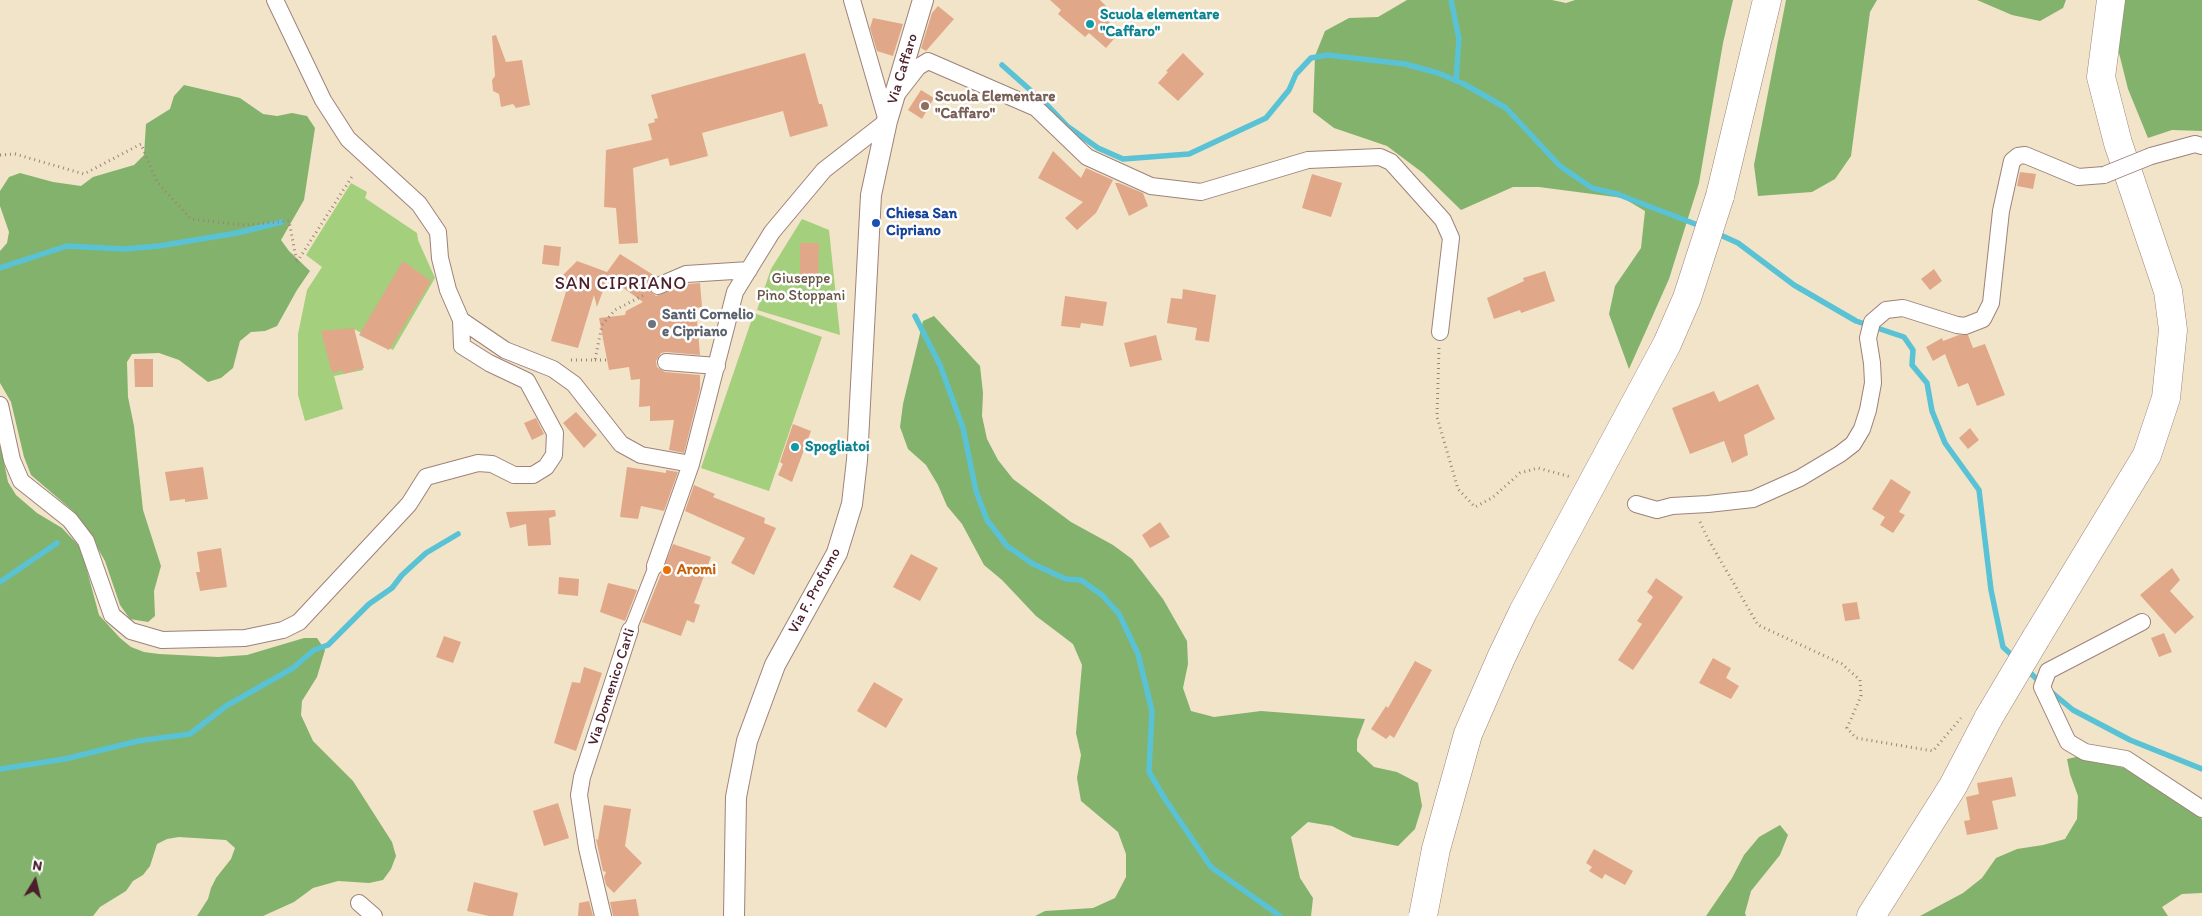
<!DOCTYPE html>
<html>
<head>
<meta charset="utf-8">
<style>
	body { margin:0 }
	#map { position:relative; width:2202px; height:916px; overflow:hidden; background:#f2e4c9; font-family:Itim,sans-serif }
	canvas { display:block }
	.north { position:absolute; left:10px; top:856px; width:50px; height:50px; -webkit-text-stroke:4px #fff; paint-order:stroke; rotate:9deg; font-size:14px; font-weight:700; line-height:20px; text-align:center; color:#4a1f2b }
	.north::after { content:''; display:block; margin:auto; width:18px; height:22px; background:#4a1f2b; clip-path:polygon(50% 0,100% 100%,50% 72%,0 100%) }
</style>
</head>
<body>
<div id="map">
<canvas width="2202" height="916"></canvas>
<div class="north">N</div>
</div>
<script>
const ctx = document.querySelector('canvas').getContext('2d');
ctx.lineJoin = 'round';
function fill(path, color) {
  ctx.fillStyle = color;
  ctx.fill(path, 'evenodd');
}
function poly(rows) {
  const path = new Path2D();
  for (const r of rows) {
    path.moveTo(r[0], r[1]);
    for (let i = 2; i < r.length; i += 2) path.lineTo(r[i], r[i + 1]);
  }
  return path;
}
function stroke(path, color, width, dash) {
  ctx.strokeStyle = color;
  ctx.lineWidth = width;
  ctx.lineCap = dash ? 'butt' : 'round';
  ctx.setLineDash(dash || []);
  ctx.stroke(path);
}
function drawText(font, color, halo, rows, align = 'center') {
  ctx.font = font + ' Itim,sans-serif';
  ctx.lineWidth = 5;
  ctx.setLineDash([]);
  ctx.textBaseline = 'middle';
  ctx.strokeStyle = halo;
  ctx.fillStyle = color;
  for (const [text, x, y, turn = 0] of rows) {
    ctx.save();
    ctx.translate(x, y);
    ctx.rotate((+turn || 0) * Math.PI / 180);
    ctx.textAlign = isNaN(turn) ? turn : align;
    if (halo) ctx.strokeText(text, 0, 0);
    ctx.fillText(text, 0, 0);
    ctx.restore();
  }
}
fill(poly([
	[351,183,367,192,365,198,417,233,418,240,435,278,393,350,354,329,363,370,334,376,343,409,305,421,298,395,298,334,307,290,322,267,306,255],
	[802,219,829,230,840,335,757,310,771,269],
	[754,313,822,337,769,491,701,468]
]), '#a4cf7c');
fill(poly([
	[1407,0,1552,0,1566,3,1575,0,1733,0,1723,43,1699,183,1669,279,1629,369,1609,314,1615,286,1641,248,1645,211,1623,198,1539,187,1513,187,1461,210,1423,173,1387,146,1334,128,1313,112,1315,56,1325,31,1349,18,1378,17],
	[1786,0,1877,0,1870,12,1851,156,1835,179,1812,192,1758,196,1754,165],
	[1977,0,2066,0,2063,8,2040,21,2012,15],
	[2120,0,2202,0,2202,131,2172,130,2148,138,2128,89,2117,45],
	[184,85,240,98,263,114,277,116,292,113,307,116,315,128,304,200,281,240,289,251,310,271,297,290,277,326,265,331,251,332,240,341,233,368,221,378,208,382,179,360,159,353,132,354,127,362,128,397,134,426,143,510,161,566,154,591,155,616,148,622,130,619,120,605,105,561,89,533,73,511,31,475,24,457,11,402,0,383,0,251,7,243,9,232,0,206,0,191,9,177,20,173,53,182,81,186,93,177,134,165,144,155,146,124,170,109,174,96],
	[934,316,980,366,983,393,982,416,987,439,998,460,1013,479,1071,522,1113,545,1132,559,1163,599,1187,641,1188,664,1183,688,1191,711,1214,717,1261,711,1365,719,1357,740,1357,751,1374,767,1397,772,1418,783,1422,806,1415,829,1398,846,1353,837,1332,826,1308,822,1291,837,1300,878,1313,898,1311,916,1035,916,1045,911,1093,908,1115,898,1126,877,1126,854,1118,832,1081,801,1077,778,1081,755,1076,733,1082,665,1073,644,1036,616,1002,580,984,565,962,524,947,506,938,485,926,465,908,449,900,427,903,404,923,321],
	[0,443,8,482,16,495,37,513,62,528,81,548,99,615,120,638,131,647,144,652,159,654,218,657,247,655,304,638,317,638,325,650,317,677,302,701,301,715,313,741,353,781,392,842,396,856,391,869,383,880,369,883,338,881,313,888,294,902,263,916,197,916,208,899,211,888,216,878,231,859,235,848,226,840,179,837,167,839,157,844,150,866,143,875,133,881,126,891,100,907,93,916,0,916],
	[2081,756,2124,768,2156,787,2202,819,2202,893,2182,894,2162,907,2168,916,1920,916,1963,893,1982,878,1996,858,2017,849,2043,845,2065,839,2077,819,2078,796,2070,774,2067,759],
	[1780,825,1788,835,1780,855,1751,891,1745,913,1746,916,1706,916,1732,878,1744,855,1759,837]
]), '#83b26c');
stroke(poly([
	[1451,0,1459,39,1456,81],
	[1002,65,1046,104,1067,126,1098,148,1123,159,1189,154,1266,118,1289,90,1296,74,1311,58,1327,55,1405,64,1438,73,1464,84,1506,108,1560,166,1592,188,1617,194,1703,227],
	[1716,233,1738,243,1794,285,1856,321,1904,337,1913,350,1912,365,1927,383,1932,411,1945,443,1979,490,1991,590,2003,647,2016,659],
	[0,268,67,246,124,249,159,246,237,233,282,222],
	[915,316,940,365,963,428,976,491,987,520,1007,546,1033,564,1066,579,1081,580,1102,595,1119,614,1138,654,1152,711,1149,772,1165,799,1211,867,1280,916],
	[0,582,57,543],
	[2026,669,2041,683],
	[2050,691,2073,710,2130,740,2202,769],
	[0,769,65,759,138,741,190,734,226,706,293,668,314,650,328,645,369,604,392,588,402,575,426,553,458,534]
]), '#59c2d5', 5.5);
fill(poly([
	[1050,0,1100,0,1108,8,1101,15,1120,32,1106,48,1089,33,1085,37,1058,14,1061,10],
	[938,6,954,19,926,51,921,48,932,13],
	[873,18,903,24,893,56,877,51,870,28],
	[496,35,506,62,522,60,530,105,516,108,513,104,501,107,499,94,493,91,492,80,495,76,492,36],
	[805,53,819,104,822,104,828,126,790,137,783,111,702,133,708,156,670,166,668,158,633,168,638,243,619,244,616,208,604,207,606,150,652,140,648,124,655,122,654,119,658,118,651,95],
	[1183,53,1204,74,1178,101,1158,83,1168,72,1166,71],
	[921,90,934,98,922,119,908,110],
	[1053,151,1081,178,1086,168,1113,180,1096,213,1077,230,1065,218,1083,202,1038,178],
	[2020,172,2036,174,2033,189,2017,186],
	[1312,174,1342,183,1331,217,1302,208],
	[1115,183,1119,183,1143,193,1148,206,1129,216],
	[800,243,819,243,818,281,800,281],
	[544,245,561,247,559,266,542,264],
	[620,254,655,276,650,280,648,285,649,290,656,296,688,284,700,283,702,307,696,308,700,355,666,352,661,353,656,361,657,367,665,372,700,375,700,389,684,453,669,450,674,420,650,421,650,406,639,407,640,379,631,380,629,367,609,370,599,318,625,315,626,311,643,302,608,277,597,307,594,295,578,348,551,341,568,285,557,281,577,261,607,272],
	[403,261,431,281,389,350,359,335],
	[1934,269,1942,281,1930,290,1921,279],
	[1545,271,1555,301,1521,313,1520,310,1494,319,1487,298,1524,281,1523,278],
	[1183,289,1216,295,1209,342,1195,340,1197,328,1167,323,1171,298,1182,299],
	[1065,296,1107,302,1103,326,1081,323,1080,328,1061,326],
	[354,328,364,368,344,374,342,370,332,373,321,331],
	[1156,335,1162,360,1130,367,1124,343],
	[1959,335,1968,335,1973,348,1985,344,2005,395,1977,406,1968,383,1958,387,1945,354,1933,361,1926,347,1942,338,1943,341],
	[134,359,153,359,153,387,135,387],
	[1758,384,1775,419,1744,435,1748,455,1732,463,1724,441,1690,454,1672,408,1714,391,1719,402],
	[576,412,597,435,584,448,563,423],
	[536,418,544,434,532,440,524,423],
	[793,424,811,431,792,482,778,475,783,464,780,462],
	[1970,428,1979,440,1968,449,1959,438],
	[203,467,208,499,185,502,185,499,170,501,165,472],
	[627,467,666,473,666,470,678,472,664,511,641,506,638,519,620,517],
	[1891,479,1911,492,1899,512,1905,515,1893,533,1880,525,1885,517,1872,509],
	[694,485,715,494,713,497,765,518,764,523,776,528,754,575,731,563,745,538,685,511],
	[555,510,556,516,549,518,551,545,528,546,526,524,510,528,506,512],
	[1160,522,1170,537,1150,548,1142,535],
	[673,544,711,557,694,603,700,605,694,623,687,620,681,636,642,622],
	[221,548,227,587,200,591,196,572,200,572,197,552],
	[911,554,938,568,920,601,893,587],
	[2172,568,2180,580,2170,591,2194,617,2175,634,2140,595],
	[559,577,579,579,578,596,558,594],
	[1656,578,1683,597,1633,670,1618,660,1642,624,1637,621,1653,597,1647,592],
	[608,583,637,590,625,621,600,612],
	[1857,602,1860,619,1845,621,1842,604],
	[2164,633,2172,652,2159,657,2151,638],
	[444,636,461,642,453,663,436,657],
	[1713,658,1731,668,1726,678,1739,686,1731,699,1699,683],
	[1415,661,1432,670,1394,738,1390,735,1386,739,1371,729,1386,706,1388,708],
	[584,667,602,673,576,751,554,743,572,682,580,683],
	[874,682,903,699,886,728,857,711],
	[2012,777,2016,796,1992,801,1998,829,1967,835,1964,821,1970,820,1966,797,1979,794,1977,783],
	[558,803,569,838,544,846,533,811],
	[604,805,631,809,625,846,642,863,614,893,606,885,604,877,606,872,603,871,596,839,598,840],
	[1594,849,1633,871,1625,885,1605,874,1602,879,1589,871,1592,867,1586,863],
	[474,882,518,893,513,916,489,916,467,911],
	[636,899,639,916,613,916,610,902],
	[589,901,593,916,578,916,579,903]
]), '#e0a889');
const pedestrian = poly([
	[630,630,655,566]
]);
const minor = poly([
	[275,0,323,100,348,139,419,204,438,232,440,258,448,290,461,320,505,350,553,369,574,384,621,444,641,455,691,464],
	[897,94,918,67,928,61,1036,108,1087,157,1151,186,1201,192,1308,160,1380,157,1391,162,1443,220,1451,238,1440,332],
	[2151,156,2195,144,2202,146],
	[658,286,686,274,749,270],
	[666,362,717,366],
	[0,405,12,460,21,481,70,520,86,541,112,615,131,631,162,640,245,638,283,630,299,622,409,504,426,477,478,463,492,464,514,475,533,475,546,467,554,455,555,433,527,381,489,363,462,346,461,320],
	[1636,504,1657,510,1672,506,1708,504,1753,499,1800,478,1840,454,1853,444,1862,429,1868,410,1873,383,1872,363,1868,338,1872,322,1886,310,1903,308,1957,325,1965,326,1983,319,1991,303,2001,211,2012,161,2018,156,2025,155,2078,177,2104,175],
	[655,566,691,464,735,292,772,232,824,170,887,121,852,0],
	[2142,622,2048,671,2042,687,2068,742,2085,752,2126,759,2202,809],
	[359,903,374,916],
	[603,916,587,848,579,795,582,777,630,630]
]);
const tertiary = poly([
	[734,916,736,797,747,741,775,665,837,553,852,504,857,460,871,195,887,121,923,0]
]);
const motorway = poly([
	[1720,196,1767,0],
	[2036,638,2147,455,2166,398,2173,330,2168,291,2118,143,2101,77,2111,0],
	[1871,916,1953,786,1989,717]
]);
stroke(pedestrian, '#9e827a', 14);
stroke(minor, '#9e827a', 18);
stroke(tertiary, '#9e827a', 22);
stroke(motorway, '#9e827a', 29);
stroke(poly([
	[0,155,15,154,84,174,141,144,157,182,191,219,242,225,289,221,297,263],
	[297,262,353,175],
	[1439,348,1437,417,1458,489,1475,507,1492,498,1520,473,1538,468,1571,477],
	[571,360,595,360,602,325,615,310,644,295],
	[595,360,608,360],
	[1700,522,1708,539,1758,625,1842,664,1860,680,1861,696,1847,728,1856,738,1933,751,1961,718]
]), '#9e827a', 3, [1, 4]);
stroke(pedestrian, '#fff', 12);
stroke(minor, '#fff', 16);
stroke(tertiary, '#fff', 20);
stroke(motorway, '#fff', 28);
const minorBridge = poly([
	[2104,175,2151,156]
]);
const motorwayBridge = poly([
	[1989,717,2036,638],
	[1423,916,1436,849,1468,734,1501,658,1523,612,1667,344,1687,298,1720,196]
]);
stroke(minorBridge, '#9e827a', 18, []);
stroke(motorwayBridge, '#9e827a', 29, []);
stroke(minorBridge, '#fff', 16);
stroke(motorwayBridge, '#fff', 28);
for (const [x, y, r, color] of [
	[1090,24,5,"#0f9aa8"],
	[925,106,5,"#8d6e63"],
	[876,223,5,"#1a4fb4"],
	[652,324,5,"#6b7280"],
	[795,447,5,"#0f9aa8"],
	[667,570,5,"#e8710a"]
]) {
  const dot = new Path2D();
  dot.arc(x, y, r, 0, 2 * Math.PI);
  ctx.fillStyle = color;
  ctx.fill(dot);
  stroke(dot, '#fff', 2);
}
drawText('bold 15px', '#0d838f', '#fff', [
	["Scuola elementare",1100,15],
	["\"Caffaro\"",1100,32],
	["Spogliatoi",805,447]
], 'left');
drawText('15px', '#4a1f2b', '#fff', [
	["Via Caffaro",903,69,-73],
	["Via F. Profumo",815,591,-62],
	["Via Domenico Carli",612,687,-72]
]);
drawText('bold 15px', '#785e54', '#fff', [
	["Scuola Elementare",935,97],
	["\"Caffaro\"",935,114]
], 'left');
drawText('bold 15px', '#164399', '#fff', [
	["Chiesa San",886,214],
	["Cipriano",886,231]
], 'left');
drawText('15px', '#655443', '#fff', [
	["Giuseppe",801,279],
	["Pino Stoppani",801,296]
]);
drawText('bold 15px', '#5b616d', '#fff', [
	["Santi Cornelio",662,315],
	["e Cipriano",662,332]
], 'left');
drawText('bold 15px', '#c56008', '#fff', [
	["Aromi",677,570]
], 'left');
ctx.letterSpacing = '1px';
drawText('18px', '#4a1f2b', '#fff', [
	["SAN CIPRIANO",621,284]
]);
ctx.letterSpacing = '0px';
</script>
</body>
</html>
